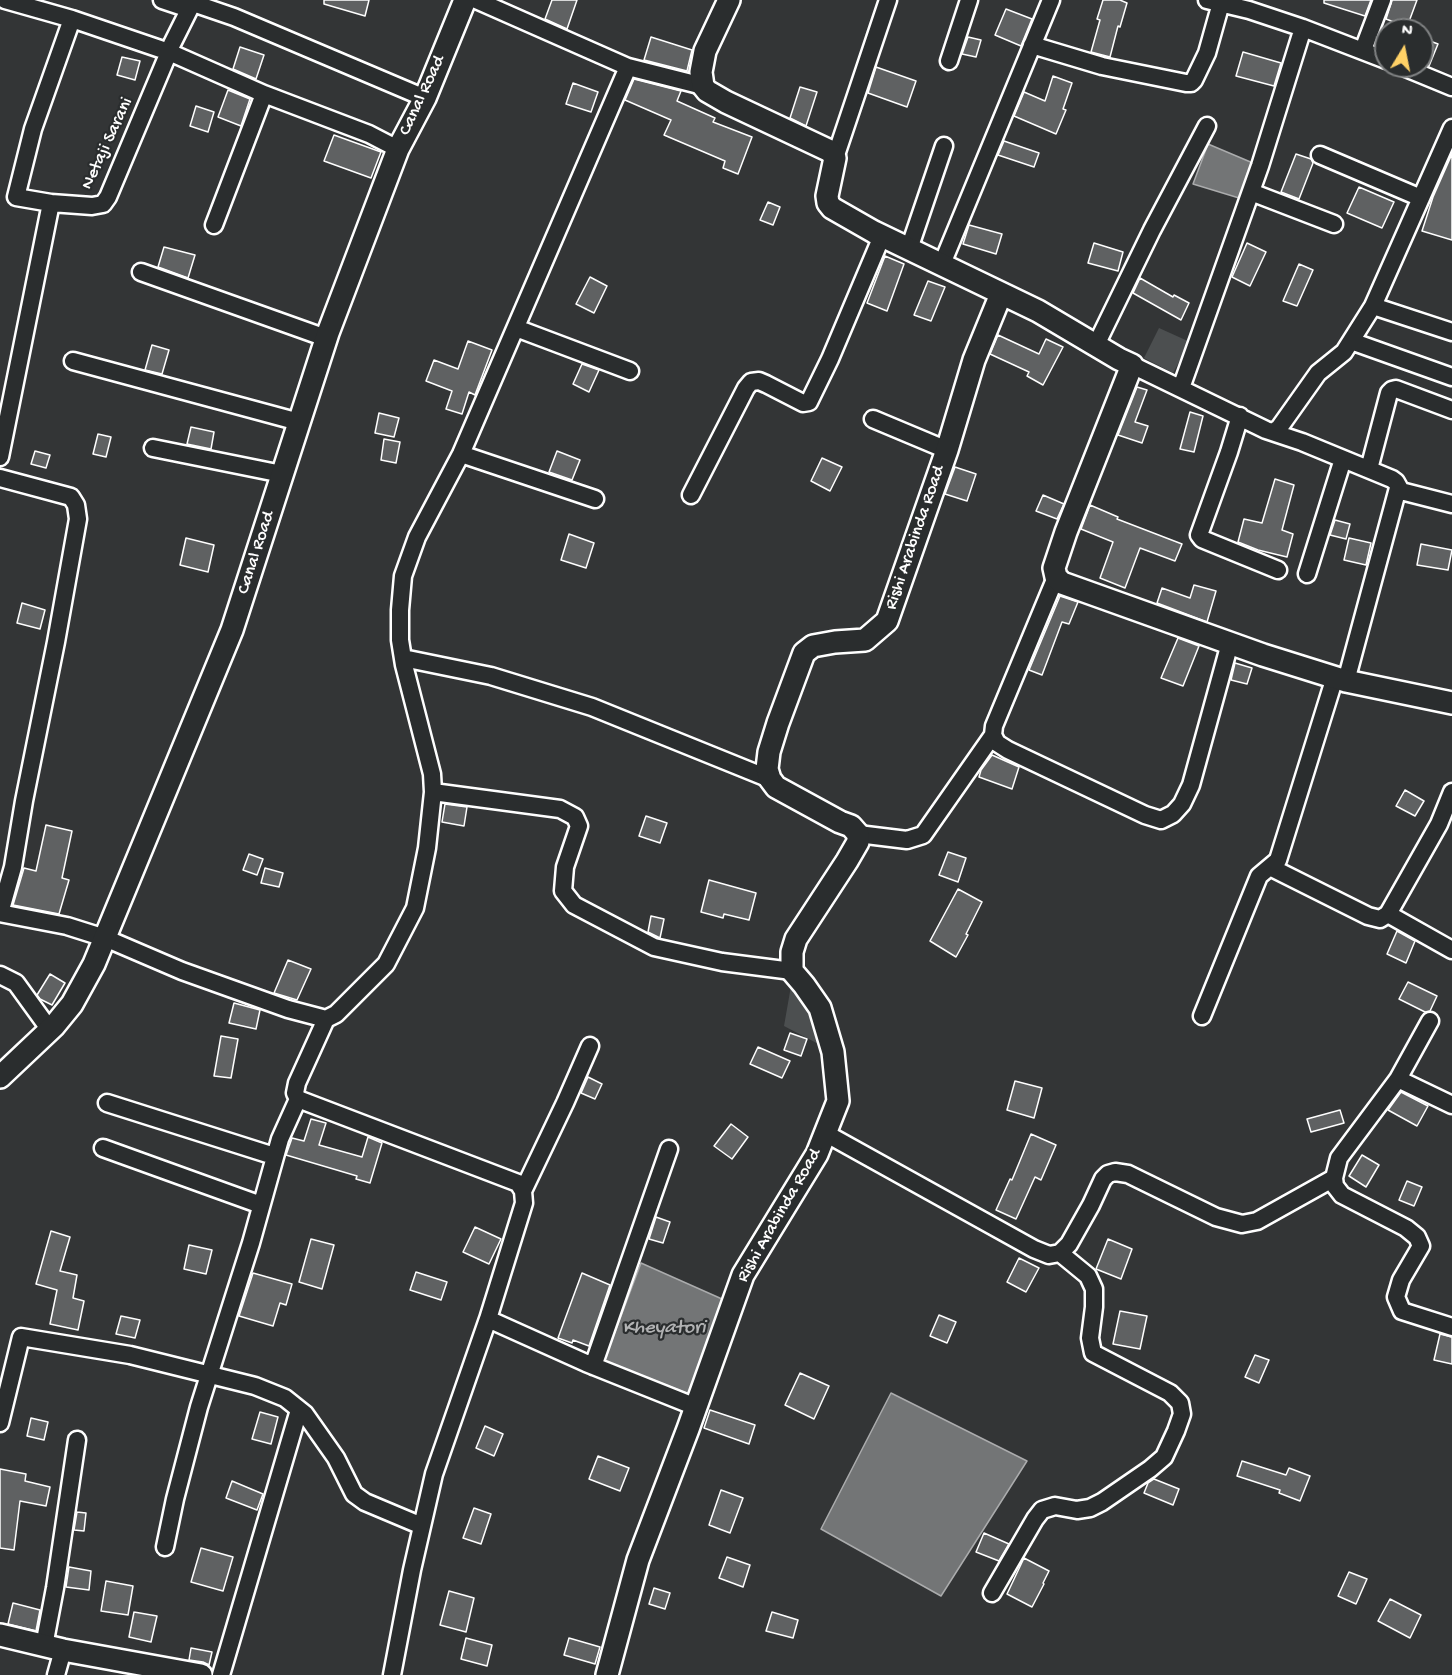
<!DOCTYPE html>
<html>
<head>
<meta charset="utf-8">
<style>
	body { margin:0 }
	#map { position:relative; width:1452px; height:1675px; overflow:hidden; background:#333536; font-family:"Gochi Hand",sans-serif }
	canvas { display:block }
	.north { position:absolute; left:1374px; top:18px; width:60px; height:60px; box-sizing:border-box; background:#2a2d2e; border:2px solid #7f8182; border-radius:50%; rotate:10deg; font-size:16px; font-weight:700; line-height:24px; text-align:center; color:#fff }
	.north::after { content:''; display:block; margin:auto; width:21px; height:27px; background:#ffd166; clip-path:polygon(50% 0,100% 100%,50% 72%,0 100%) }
</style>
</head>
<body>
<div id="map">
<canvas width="1452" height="1675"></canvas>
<div class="north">N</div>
</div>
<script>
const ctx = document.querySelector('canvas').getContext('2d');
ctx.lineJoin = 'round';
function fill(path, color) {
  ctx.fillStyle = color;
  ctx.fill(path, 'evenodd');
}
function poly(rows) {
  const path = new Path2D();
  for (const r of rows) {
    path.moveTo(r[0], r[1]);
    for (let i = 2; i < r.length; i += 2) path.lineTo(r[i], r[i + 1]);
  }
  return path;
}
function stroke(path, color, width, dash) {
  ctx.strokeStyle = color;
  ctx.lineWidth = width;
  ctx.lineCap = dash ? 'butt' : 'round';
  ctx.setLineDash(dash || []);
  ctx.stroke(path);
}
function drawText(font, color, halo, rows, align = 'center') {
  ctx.font = font + ' "Gochi Hand",sans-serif';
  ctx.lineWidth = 4.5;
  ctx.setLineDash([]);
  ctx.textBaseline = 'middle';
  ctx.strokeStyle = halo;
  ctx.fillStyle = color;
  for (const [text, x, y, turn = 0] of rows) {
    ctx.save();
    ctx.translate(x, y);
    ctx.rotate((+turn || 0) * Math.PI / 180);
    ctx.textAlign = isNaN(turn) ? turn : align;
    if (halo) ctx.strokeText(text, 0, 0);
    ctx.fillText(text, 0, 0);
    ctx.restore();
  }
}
fill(poly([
	[1159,328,1190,342,1173,373,1144,358],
	[804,985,828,1049,784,1026,791,986]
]), '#4c4f50');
const water = poly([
	[1208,144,1260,166,1239,198,1193,184,1208,144],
	[641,1263,722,1299,689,1394,604,1361,641,1263],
	[891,1393,1027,1461,941,1596,821,1529,891,1393]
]);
fill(water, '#737576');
stroke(water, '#abacad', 1.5);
const building = poly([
	[324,0,369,0,365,16,324,4,324,0],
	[552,0,577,0,567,29,545,19,552,0],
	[1103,0,1120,0,1127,3,1120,27,1118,26,1110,57,1091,52,1100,20,1097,19,1103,0],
	[1324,0,1371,0,1365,16,1324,3,1324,0],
	[1392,0,1417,0,1407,27,1386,19,1392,0],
	[1006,9,1032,19,1021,46,995,35,1006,9],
	[651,37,692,50,687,71,644,60,651,37],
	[968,37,981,40,976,57,962,54,968,37],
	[1422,38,1438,44,1429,66,1422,63,1422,38],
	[240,47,264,55,256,79,233,69,240,47],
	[1243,52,1281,63,1274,86,1236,76,1243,52],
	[122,57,140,61,135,80,117,75,122,57],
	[876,67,916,81,907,107,868,93,876,67],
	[1053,76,1072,83,1063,109,1066,110,1056,134,1014,116,1024,92,1045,101,1053,76],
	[634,79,681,91,677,101,715,118,713,122,752,137,738,174,723,168,725,161,664,135,671,120,625,100,634,79],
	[573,83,598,92,591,112,566,104,573,83],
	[800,87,817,92,806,126,790,118,800,87],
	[228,90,250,99,241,126,218,117,228,90],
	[196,106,214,112,208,132,190,126,196,106],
	[334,135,381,152,371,178,324,161,334,135],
	[1004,141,1039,153,1034,167,998,155,1004,141],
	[1296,154,1311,159,1313,163,1299,199,1281,192,1296,154],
	[1452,154,1452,240,1422,231,1433,197,1452,154],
	[1359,187,1394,202,1382,228,1347,213,1359,187],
	[768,202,780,207,773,225,760,220,768,202],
	[969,225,1002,234,996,254,963,244,969,225],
	[1094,243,1123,252,1118,271,1088,263,1094,243],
	[1247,243,1266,252,1250,286,1232,277,1247,243],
	[164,247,195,255,188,278,158,267,164,247],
	[885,256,904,264,887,311,867,303,885,256],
	[1299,264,1313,270,1297,306,1283,301,1299,264],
	[590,277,607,286,594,313,576,304,590,277],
	[1140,278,1173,297,1174,295,1189,303,1181,320,1133,293,1140,278],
	[928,281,945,287,931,321,914,315,928,281],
	[998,335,1039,354,1046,339,1063,347,1043,385,1027,376,1029,372,990,354,998,335],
	[468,341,492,350,475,395,469,392,462,414,446,409,452,391,426,381,434,360,458,369,468,341],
	[152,345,169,350,162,374,145,370,152,345],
	[582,364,599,370,589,392,573,384,582,364],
	[1137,387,1147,390,1135,422,1148,426,1142,443,1118,435,1137,387],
	[1190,412,1203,416,1194,452,1180,449,1190,412],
	[379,413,399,418,394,437,375,433,379,413],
	[191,427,214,432,211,449,187,444,191,427],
	[98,434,111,437,106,457,93,454,98,434],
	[384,439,400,442,396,463,381,460,384,439],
	[35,451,50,455,46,468,31,464,35,451],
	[557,451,580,460,572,480,549,472,557,451],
	[822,458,842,467,830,491,811,481,822,458],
	[955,467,976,474,967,501,945,494,955,467],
	[1275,479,1294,485,1282,530,1293,534,1287,557,1258,550,1238,542,1244,519,1262,523,1275,479],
	[1043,495,1064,504,1057,519,1036,511,1043,495],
	[1090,505,1118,517,1117,519,1182,544,1175,561,1140,548,1125,588,1100,578,1113,542,1081,529,1090,505],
	[1335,520,1350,524,1346,539,1330,535,1335,520],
	[569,534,594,543,586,568,561,560,569,534],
	[186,538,214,545,208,572,180,565,186,538],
	[1349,538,1371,543,1366,565,1344,560,1349,538],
	[1421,544,1452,550,1448,570,1417,565,1421,544],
	[1194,585,1216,591,1207,622,1157,603,1162,588,1190,598,1194,585],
	[1060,596,1078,602,1069,624,1062,622,1042,675,1029,670,1060,596],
	[22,603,45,610,40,629,17,623,22,603],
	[1178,638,1199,646,1183,686,1161,678,1178,638],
	[1235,663,1252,668,1247,684,1231,680,1235,663],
	[992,755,1019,767,1012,789,979,777,981,770,992,755],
	[1405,790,1424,801,1415,816,1396,806,1405,790],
	[445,804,467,807,464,826,442,822,445,804],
	[646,816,667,823,660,843,639,836,646,816],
	[46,825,72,831,62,878,69,880,59,914,13,905,24,868,36,871,46,825],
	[948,852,966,858,958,882,939,875,948,852],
	[249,854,263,859,257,875,243,870,249,854],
	[265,868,283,873,279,887,261,883,265,868],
	[709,880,756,893,749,920,724,914,723,918,701,912,709,880],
	[958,889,982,902,966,934,968,935,956,957,930,941,958,889],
	[651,916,664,919,660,938,648,932,651,916],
	[1397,931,1415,941,1406,963,1387,954,1397,931],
	[288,960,311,969,297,1000,274,993,288,960],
	[50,974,65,983,52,1005,40,999,37,995,50,974],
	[1408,982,1437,996,1430,1011,1425,1012,1399,999,1408,982],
	[234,1003,260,1010,256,1029,229,1023,234,1003],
	[790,1033,807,1039,801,1056,784,1050,790,1033],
	[221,1036,238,1039,231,1078,214,1076,221,1036],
	[758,1047,790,1061,782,1078,750,1064,758,1047],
	[588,1077,602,1084,595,1099,581,1093,588,1077],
	[1015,1081,1042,1088,1034,1118,1007,1110,1015,1081],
	[1401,1092,1428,1106,1417,1126,1388,1110,1401,1092],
	[1340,1110,1344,1123,1311,1132,1307,1119,1340,1110],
	[311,1119,326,1123,319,1145,362,1157,368,1137,382,1143,370,1183,356,1179,357,1176,286,1155,292,1138,304,1141,311,1119],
	[731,1124,748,1137,732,1159,714,1146,731,1124],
	[1031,1134,1056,1145,1041,1180,1035,1177,1016,1219,996,1210,1010,1179,1012,1180,1031,1134],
	[1362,1155,1379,1165,1366,1187,1349,1176,1362,1155],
	[1407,1181,1422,1187,1414,1206,1399,1200,1407,1181],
	[656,1217,670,1222,663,1243,649,1239,656,1217],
	[475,1227,501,1239,489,1264,463,1252,475,1227],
	[51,1231,70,1237,60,1271,77,1275,73,1298,84,1301,78,1330,50,1324,57,1290,36,1284,51,1231],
	[311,1239,334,1245,322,1289,299,1282,311,1239],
	[1108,1239,1132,1249,1121,1279,1096,1269,1108,1239],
	[189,1245,212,1250,206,1274,184,1269,189,1245],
	[1019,1258,1039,1268,1026,1292,1007,1282,1019,1258],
	[416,1272,447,1282,441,1300,410,1290,416,1272],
	[253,1273,292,1284,286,1305,280,1303,273,1326,239,1316,253,1273],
	[582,1273,610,1285,589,1346,573,1340,572,1343,558,1338,582,1273],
	[1120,1311,1147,1316,1140,1349,1113,1344,1120,1311],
	[939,1315,956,1322,947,1343,930,1336,939,1315],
	[121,1316,140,1320,135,1338,116,1334,121,1316],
	[1440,1334,1452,1337,1452,1364,1434,1360,1440,1334],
	[1255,1355,1269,1360,1259,1383,1245,1377,1255,1355],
	[800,1373,829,1386,814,1419,785,1405,800,1373],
	[710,1410,755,1425,749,1444,704,1428,710,1410],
	[260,1412,278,1417,271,1444,252,1439,260,1412],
	[31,1418,48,1422,44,1440,27,1436,31,1418],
	[485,1426,503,1434,494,1456,476,1448,485,1426],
	[598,1456,629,1468,620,1491,589,1479,598,1456],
	[1242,1461,1286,1475,1289,1468,1310,1476,1300,1501,1279,1493,1280,1490,1237,1476,1242,1461],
	[0,1469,26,1474,25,1481,50,1487,46,1506,20,1501,14,1550,0,1548,0,1469],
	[1154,1479,1179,1489,1173,1505,1144,1493,1148,1483,1154,1479],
	[232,1481,263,1494,257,1510,226,1498,232,1481],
	[721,1490,743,1498,730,1533,709,1525,721,1490],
	[474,1508,491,1514,481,1544,463,1538,474,1508],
	[77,1512,86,1513,84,1531,74,1530,77,1512],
	[984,1533,1009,1544,999,1561,976,1552,984,1533],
	[201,1548,233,1557,223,1591,191,1582,201,1548],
	[727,1557,750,1565,743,1587,719,1578,727,1557],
	[1024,1558,1049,1571,1043,1583,1044,1584,1032,1607,1007,1594,1024,1558],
	[69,1567,91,1571,89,1590,66,1587,69,1567],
	[1349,1572,1367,1579,1356,1604,1338,1596,1349,1572],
	[106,1581,133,1586,128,1615,101,1611,106,1581],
	[654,1588,670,1593,665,1609,649,1604,654,1588],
	[449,1591,474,1598,466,1632,440,1625,449,1591],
	[1390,1599,1421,1615,1410,1638,1378,1621,1390,1599],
	[13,1603,40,1610,36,1631,8,1624,13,1603],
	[134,1612,157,1616,151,1642,129,1637,134,1612],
	[772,1612,798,1620,793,1638,766,1631,772,1612],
	[466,1638,492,1645,487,1666,461,1659,466,1638],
	[569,1638,600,1647,595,1664,564,1655,569,1638],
	[191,1648,212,1652,209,1665,203,1662,189,1660,191,1648]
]);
fill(building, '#5f6162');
stroke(building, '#fff', 1.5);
const minor = poly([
	[5,0,72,19,169,52,172,44,194,0],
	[162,0,189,9],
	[476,0,628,67,703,86],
	[1207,0,1249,10,1303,28,1386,60],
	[193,3,234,17,425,98],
	[1032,45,1102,66,1186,83,1191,83,1194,80,1207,53,1221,3],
	[1363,50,1382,0],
	[949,61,969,0],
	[1401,66,1452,87],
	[1320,155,1421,198],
	[835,158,888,0],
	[1251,192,1334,224],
	[51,203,92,206,103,204,108,197,169,52,264,94,369,134,398,149],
	[214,225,264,94],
	[909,249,944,146],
	[942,264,1051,0],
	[141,272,326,338],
	[1373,306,1452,332],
	[516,328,630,371],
	[1351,341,1452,377],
	[1096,345,1152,230,1207,126],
	[73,361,299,422],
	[1132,365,1266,430,1302,442,1392,479,1396,482,1401,491,1452,504],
	[1181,388,1260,166,1303,28],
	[1240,416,1229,452,1199,535,1202,539,1278,570],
	[873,419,947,450],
	[1273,432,1279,428,1318,373,1344,352,1373,306,1452,128],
	[153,448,282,474],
	[461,454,595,499],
	[0,457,51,203,16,197,33,129,72,19],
	[1369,469,1389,393,1392,390,1396,389,1452,410],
	[0,478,71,497,76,505,78,519,56,642,24,801,13,867,0,913,67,926,105,938,182,971,288,1009,326,1019,336,1014,386,964,415,908,427,848,433,792,432,774,404,665,400,640,400,610,403,576,417,537,461,454,628,67],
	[691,495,746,388,751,382,759,381,766,384,803,403,809,402,830,359,882,236],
	[1307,574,1343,459],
	[1056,577,994,726,993,735,997,743,1008,750,1145,815,1161,820,1173,814,1182,804,1191,785,1230,643],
	[403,658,491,676,592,707,770,779],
	[1346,681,1398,488],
	[433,792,560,809,575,817,579,826,565,867,563,891,574,905,654,947,722,962,792,971],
	[858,834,907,840,923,835,993,735],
	[1270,867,1368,916,1380,919,1388,914,1439,824,1452,792],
	[1388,914,1452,950],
	[0,975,16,983,50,1030],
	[1202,1016,1259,876,1278,860,1335,677],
	[326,1019,297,1083,295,1093,298,1099,518,1183,523,1191,524,1203,488,1319,586,1363,696,1407],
	[1430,1021,1398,1079,1339,1158,1334,1178,1335,1186,1342,1195,1406,1228,1417,1237,1421,1246,1401,1280,1396,1297,1402,1311,1452,1327],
	[1398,1079,1452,1105],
	[107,1103,274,1156],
	[825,1133,1034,1249,1049,1255,1060,1253,1069,1244,1091,1205,1103,1179,1108,1174,1115,1172,1128,1174,1216,1217,1242,1224,1257,1221,1334,1178],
	[103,1148,261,1205],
	[523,1191,565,1103,590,1046],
	[593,1366,669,1149],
	[0,1423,21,1337,130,1355,255,1386,285,1398,305,1414,336,1458,354,1494,365,1502,422,1526],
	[165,1547,175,1499,199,1407,251,1243,280,1139,298,1099],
	[992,1593,1035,1519,1042,1510,1055,1506,1077,1510,1090,1508,1102,1502,1150,1469,1164,1457,1176,1431,1182,1414,1180,1403,1170,1393,1093,1353,1090,1338,1094,1307,1094,1289,1088,1276,1060,1253],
	[44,1646,55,1588,77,1440],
	[56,1675,63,1650],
	[221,1675,299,1410],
	[392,1675,412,1570,434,1474,488,1319]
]);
const tertiary = poly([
	[729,0,705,51,701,72,703,86,707,91,726,102,830,151,835,158,827,196,828,203,832,208,874,232,1038,311,1119,359,1132,365,1066,532,1054,568,1056,577,1062,583,1263,655,1346,681,1452,703],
	[0,1077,54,1026,72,1004,94,964,232,630,328,333,398,149,425,98,465,0],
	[0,1635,63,1650,201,1675],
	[607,1675,638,1560,688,1429,743,1275,817,1154,838,1101,833,1052,820,1008,804,985,792,971,792,952,796,939,847,861,858,842,858,834,851,826,840,822,776,787,770,779,767,769,769,752,778,723,804,653,813,646,835,642,865,640,887,621,947,450,974,360,1001,294]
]);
stroke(minor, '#fff', 21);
stroke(tertiary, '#fff', 26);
stroke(minor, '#2a2d2e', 16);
stroke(tertiary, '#2a2d2e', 21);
drawText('18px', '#fff', '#2a2d2e', [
	["Canal Road",423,96,-65],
	["Netaji Sarani",108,144,-65],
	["Rishi Arabinda Road",916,538,-71],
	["Canal Road",257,553,-72],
	["Rishi Arabinda Road",780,1216,-60]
]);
drawText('italic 20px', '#b2b3b4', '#2a2d2e', [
	["Kheyatori",664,1329]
]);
</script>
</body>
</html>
